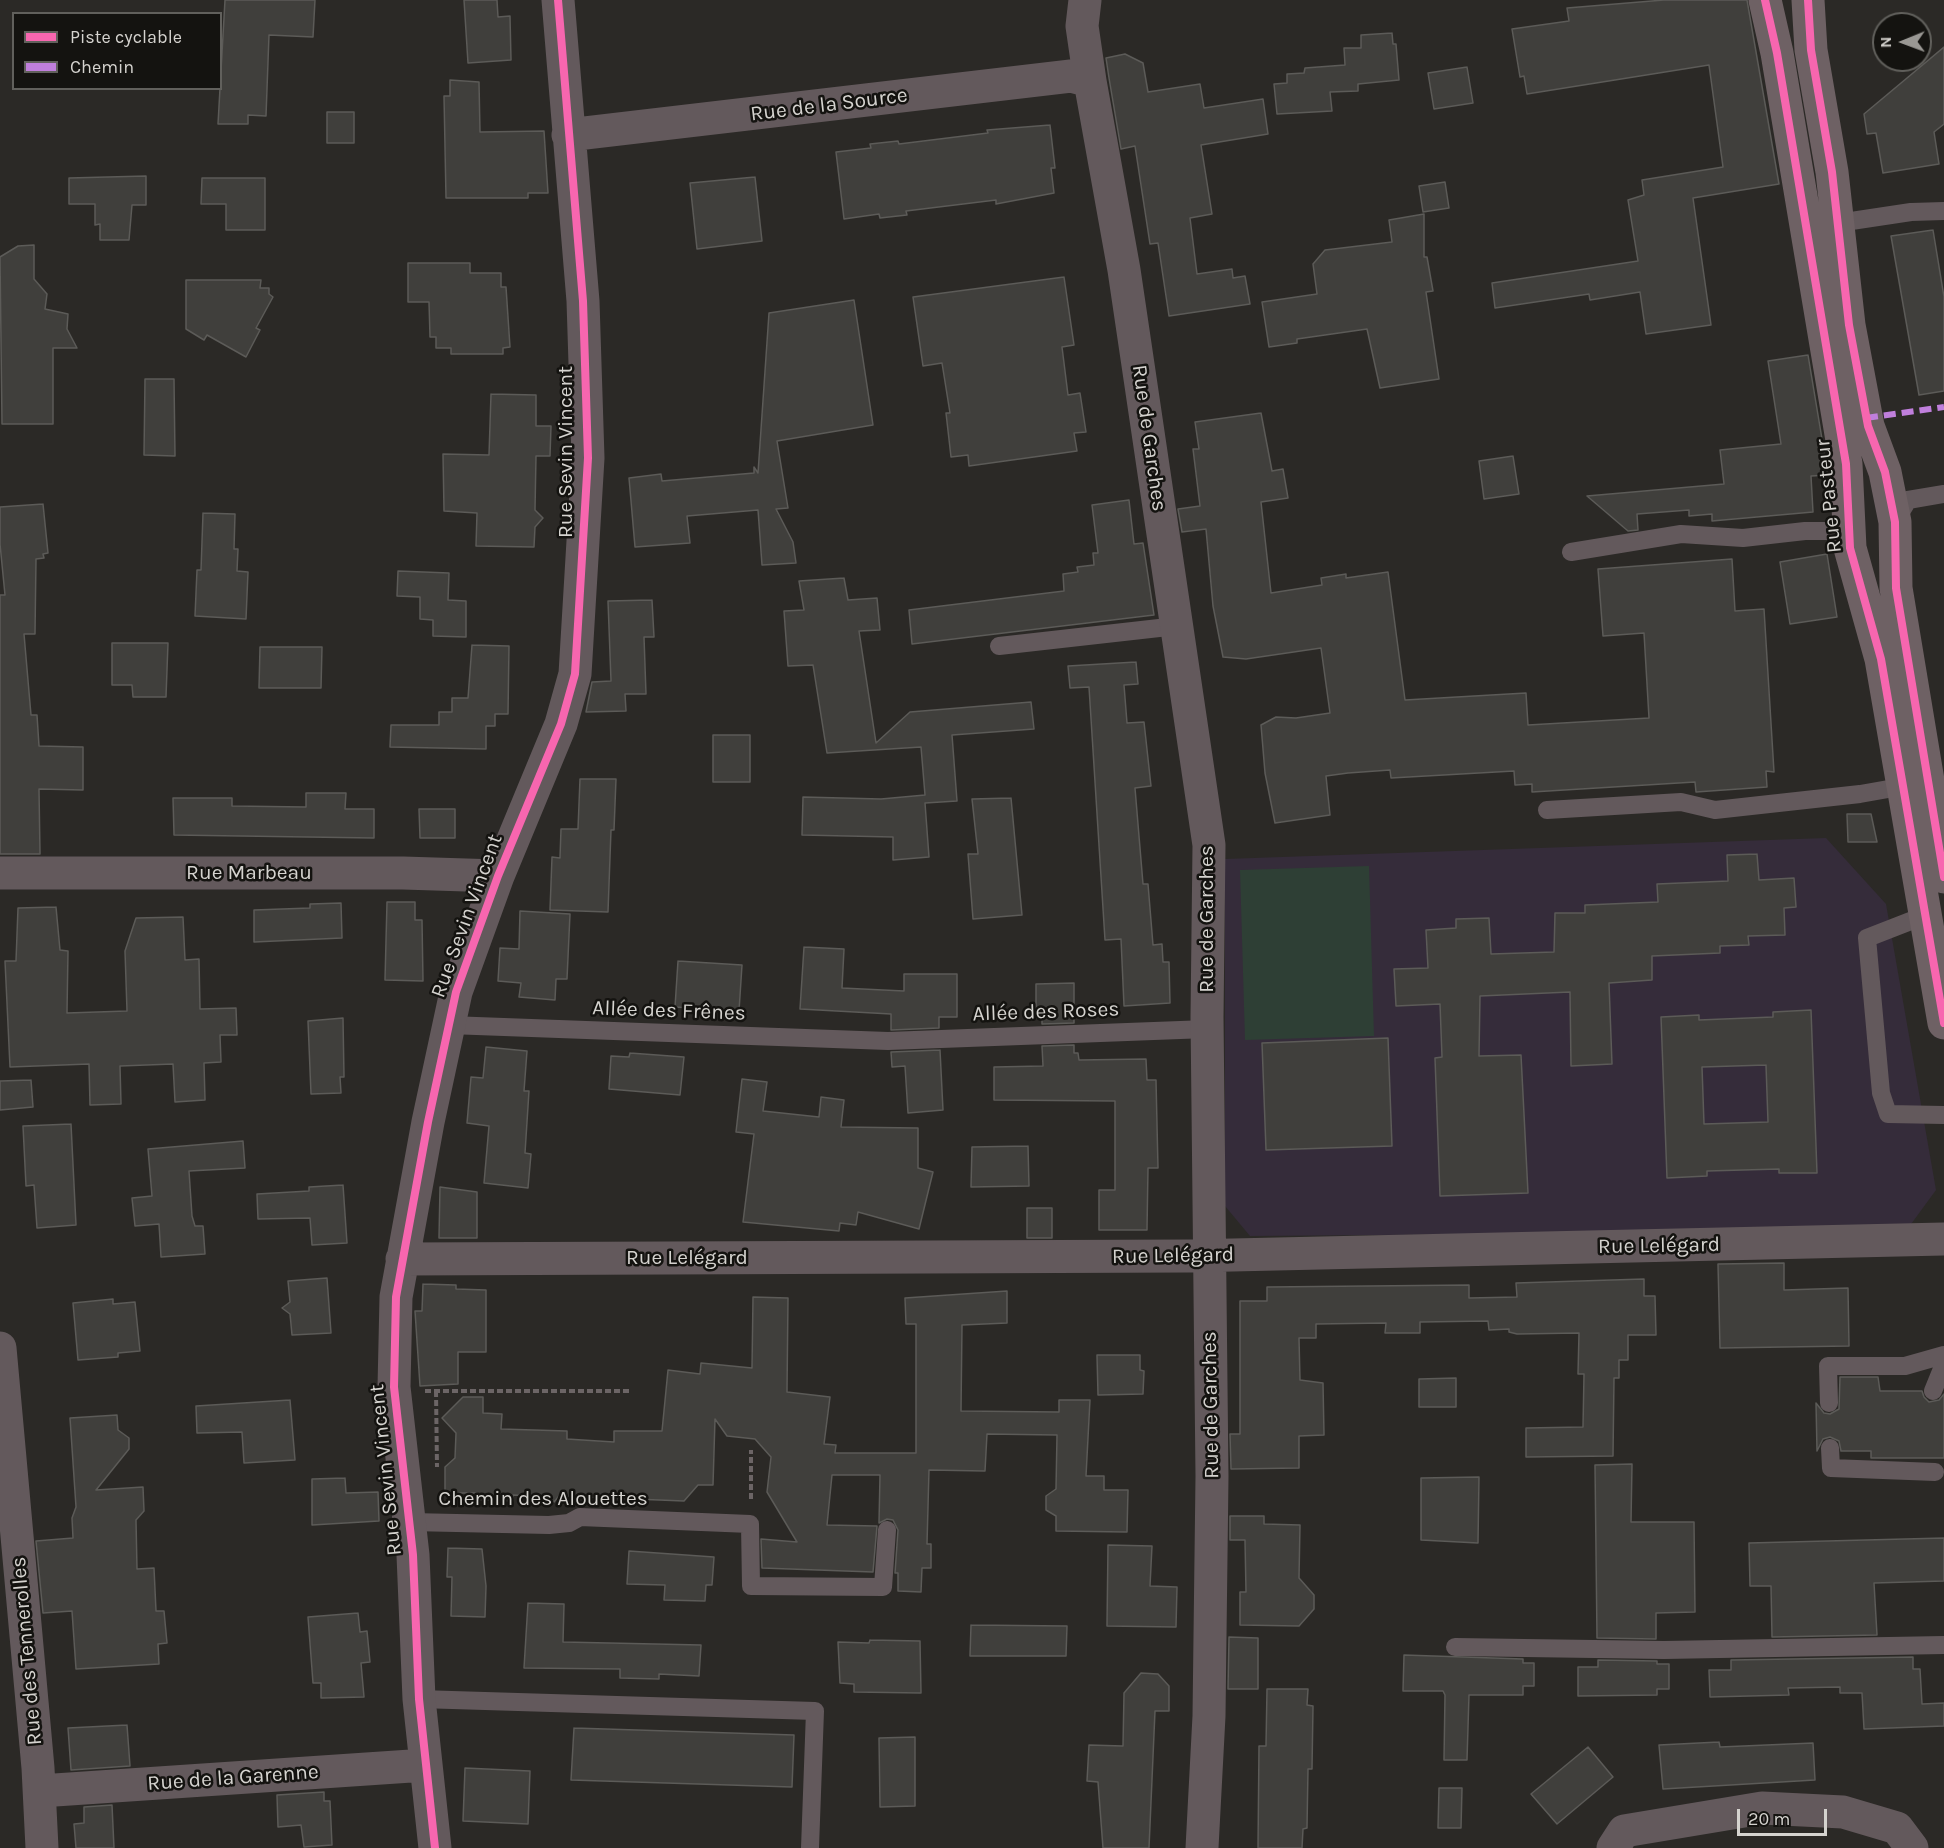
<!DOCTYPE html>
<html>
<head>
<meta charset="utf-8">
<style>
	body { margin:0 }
	#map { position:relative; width:1944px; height:1848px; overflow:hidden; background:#2b2926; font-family:Karla,sans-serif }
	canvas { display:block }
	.legend { position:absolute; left:12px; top:12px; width:210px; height:78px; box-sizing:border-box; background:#141310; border:2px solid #61605c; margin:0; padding:8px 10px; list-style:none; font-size:18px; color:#d5d3cf }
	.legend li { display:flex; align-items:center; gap:12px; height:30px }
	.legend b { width:30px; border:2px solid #61605c }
	.north { position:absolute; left:1872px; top:12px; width:60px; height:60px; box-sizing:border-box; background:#141310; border:2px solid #61605c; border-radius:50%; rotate:269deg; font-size:16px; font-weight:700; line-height:24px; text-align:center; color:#d5d3cf }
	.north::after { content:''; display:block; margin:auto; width:21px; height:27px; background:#9a9894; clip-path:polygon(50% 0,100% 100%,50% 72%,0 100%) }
	.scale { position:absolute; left:1737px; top:1809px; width:90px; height:27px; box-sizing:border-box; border:3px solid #d5d3cf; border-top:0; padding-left:8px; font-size:18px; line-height:21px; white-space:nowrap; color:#d5d3cf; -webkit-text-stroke:4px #141310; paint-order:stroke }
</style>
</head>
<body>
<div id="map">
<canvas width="1944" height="1848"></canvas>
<ul class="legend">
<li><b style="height:8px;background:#f766af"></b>Piste cyclable</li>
<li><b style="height:8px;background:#c07fdc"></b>Chemin</li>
</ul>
<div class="north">N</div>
<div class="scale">20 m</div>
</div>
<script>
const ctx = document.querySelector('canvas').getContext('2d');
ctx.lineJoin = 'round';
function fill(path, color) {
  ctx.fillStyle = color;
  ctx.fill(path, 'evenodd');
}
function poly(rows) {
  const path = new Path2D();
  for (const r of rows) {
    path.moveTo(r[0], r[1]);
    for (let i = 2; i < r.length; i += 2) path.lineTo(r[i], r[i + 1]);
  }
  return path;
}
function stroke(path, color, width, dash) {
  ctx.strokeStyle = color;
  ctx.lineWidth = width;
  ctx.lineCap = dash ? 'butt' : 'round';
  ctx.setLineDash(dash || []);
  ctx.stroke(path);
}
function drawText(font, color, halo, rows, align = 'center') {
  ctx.font = font + ' Karla,sans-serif';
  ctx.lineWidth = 5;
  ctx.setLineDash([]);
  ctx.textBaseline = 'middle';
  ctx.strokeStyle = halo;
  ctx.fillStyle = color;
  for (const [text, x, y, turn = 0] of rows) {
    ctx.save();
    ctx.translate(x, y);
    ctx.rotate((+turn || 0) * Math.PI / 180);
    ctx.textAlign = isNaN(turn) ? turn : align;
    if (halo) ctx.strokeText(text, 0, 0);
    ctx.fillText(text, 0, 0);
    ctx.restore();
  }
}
fill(poly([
	[1826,838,1886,904,1936,1190,1906,1231,1250,1236,1225,1206,1225,859]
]), '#352c3a');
fill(poly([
	[1369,866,1374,1036,1245,1040,1240,870]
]), '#2e3f35');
const building = poly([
	[225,0,315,0,313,37,269,35,266,116,248,115,248,124,218,124,225,0],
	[464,0,497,0,498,17,510,16,511,60,468,63,464,0],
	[1664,0,1747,0,1779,184,1693,198,1711,325,1646,334,1640,292,1590,300,1589,294,1495,308,1492,283,1638,261,1628,200,1644,195,1642,180,1723,167,1709,65,1527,94,1524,76,1520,77,1512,29,1569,21,1567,8,1664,0],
	[1392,33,1393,44,1396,44,1399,80,1358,84,1358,91,1330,92,1332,111,1277,114,1274,84,1287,83,1287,74,1304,73,1305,68,1345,65,1344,48,1361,48,1361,35,1392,33],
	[1944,47,1944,124,1934,132,1939,164,1883,173,1876,133,1867,134,1864,114,1944,47],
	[1125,54,1143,63,1148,92,1200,84,1204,108,1263,99,1268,134,1201,145,1212,214,1190,218,1197,274,1232,269,1233,278,1245,276,1250,304,1169,316,1158,243,1150,244,1135,146,1121,149,1109,78,1106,58,1125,54],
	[1467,67,1473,103,1434,109,1428,73,1467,67],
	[450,80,479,82,480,132,544,131,548,193,528,193,528,198,446,198,444,96,450,96,450,80],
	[327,112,354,112,354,143,327,143,327,112],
	[1050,125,1055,168,1051,168,1054,193,996,204,996,200,906,211,907,215,880,218,879,214,844,219,836,152,871,148,870,144,898,141,899,144,988,133,987,130,1050,125],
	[146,176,146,205,132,205,129,240,100,240,100,224,95,225,95,204,69,204,69,178,146,176],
	[755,177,762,241,697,249,690,183,755,177],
	[202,178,265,178,265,230,226,230,226,204,201,204,202,178],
	[1445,182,1449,208,1423,212,1419,186,1445,182],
	[1424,214,1424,257,1427,257,1433,291,1426,292,1439,379,1380,388,1367,329,1297,339,1297,343,1269,347,1262,302,1317,294,1313,264,1325,250,1392,242,1389,220,1424,214],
	[1933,230,1944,297,1944,391,1919,395,1891,236,1933,230],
	[34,245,34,279,47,294,45,309,68,314,67,329,77,348,53,348,53,424,2,424,0,257,18,246,34,245],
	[408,263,470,263,470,273,501,273,501,287,506,287,510,347,503,348,503,354,451,354,451,348,436,348,436,337,430,337,429,302,408,302,408,263],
	[1064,277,1074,345,1062,347,1068,395,1080,393,1086,432,1074,433,1077,451,969,466,968,455,951,457,946,413,950,413,942,363,923,366,913,297,1064,277],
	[186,280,261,280,260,288,269,288,269,294,273,297,256,328,260,330,246,357,207,335,204,340,186,329,186,280],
	[854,300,873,425,777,441,788,508,776,509,793,542,796,563,762,565,758,510,687,516,690,543,635,547,629,478,661,474,662,481,754,473,754,467,758,473,769,313,854,300],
	[1808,355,1828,475,1811,476,1813,512,1712,521,1712,514,1689,516,1689,510,1637,514,1638,530,1628,531,1587,496,1724,484,1720,450,1781,444,1768,361,1808,355],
	[145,379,174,379,175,456,144,455,145,379],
	[491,394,536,395,536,426,551,426,550,456,536,456,535,510,543,518,535,527,534,547,476,546,477,513,444,511,443,454,489,455,491,394],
	[1261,413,1272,471,1283,469,1288,498,1261,502,1271,593,1322,585,1321,578,1346,574,1346,578,1388,572,1405,700,1526,693,1528,725,1649,718,1644,633,1603,636,1598,569,1732,559,1735,611,1764,609,1774,772,1766,771,1767,787,1696,792,1695,782,1532,792,1532,784,1515,785,1514,771,1391,778,1390,770,1348,773,1326,776,1330,815,1275,823,1265,773,1261,725,1276,717,1296,718,1330,713,1321,648,1246,659,1223,657,1213,606,1206,529,1182,532,1178,509,1200,506,1193,449,1199,449,1195,422,1261,413],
	[1513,456,1519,494,1484,499,1479,461,1513,456],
	[1129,500,1134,544,1143,543,1154,615,912,644,909,610,1064,591,1063,574,1078,572,1077,567,1094,565,1093,553,1098,553,1092,505,1129,500],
	[43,504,48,553,43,554,44,558,36,559,35,634,24,634,31,715,37,715,39,746,83,747,83,790,39,789,40,854,0,854,0,595,5,595,0,544,0,507,43,504],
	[203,513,235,514,234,549,238,549,237,571,248,572,246,619,195,616,197,570,201,570,203,513],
	[1827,554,1837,617,1790,624,1780,562,1827,554],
	[398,571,449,573,448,600,466,601,466,637,433,636,433,620,420,619,420,597,397,596,398,571],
	[844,578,848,600,877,598,880,630,859,631,876,743,910,712,1031,702,1034,729,952,735,957,801,925,803,929,857,893,860,893,837,802,835,803,797,881,799,925,795,921,747,827,753,813,665,788,666,784,611,804,610,799,581,844,578],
	[652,600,654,637,644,637,646,694,625,694,626,711,586,712,592,682,611,681,608,601,652,600],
	[112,643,168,643,166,697,133,697,132,685,112,685,112,643],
	[472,645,509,646,508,714,495,714,495,726,486,726,486,749,390,747,391,725,439,725,439,712,452,712,452,698,468,698,472,645],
	[260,647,322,647,321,688,259,688,260,647],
	[1136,662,1138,684,1124,685,1127,723,1144,722,1151,786,1135,788,1143,884,1148,884,1153,945,1162,944,1163,962,1169,962,1170,1003,1124,1006,1121,939,1105,940,1089,687,1070,688,1068,666,1136,662],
	[713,735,750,735,750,782,713,782,713,735],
	[580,779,616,779,614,830,611,830,608,912,550,910,552,857,560,858,561,829,578,829,580,779],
	[306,793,346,793,345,809,374,809,374,838,174,835,173,798,232,798,232,806,306,807,306,793],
	[1011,798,1022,915,973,919,968,854,978,854,972,799,1011,798],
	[419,809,455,809,455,838,420,838,419,809],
	[1847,814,1871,814,1877,842,1848,842,1847,814],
	[1757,854,1759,880,1794,878,1796,907,1784,908,1785,935,1748,936,1749,945,1720,946,1720,953,1652,956,1652,980,1609,983,1612,1064,1571,1066,1570,992,1480,996,1479,1056,1521,1055,1528,1193,1440,1196,1435,1058,1442,1057,1440,1004,1396,1006,1394,969,1428,968,1426,930,1456,928,1456,919,1489,918,1491,954,1554,952,1555,913,1585,913,1585,905,1658,902,1657,884,1728,881,1727,855,1757,854],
	[387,902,415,902,415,920,422,920,423,981,385,980,387,902],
	[341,903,342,938,254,942,254,910,310,908,310,904,341,903],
	[56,907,60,950,68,951,67,1013,127,1011,125,951,136,918,183,917,185,960,199,959,200,1009,236,1008,237,1035,220,1035,221,1062,204,1063,205,1100,175,1102,173,1064,120,1066,121,1104,90,1105,89,1064,10,1067,5,961,16,961,18,908,56,907],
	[520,911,570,914,567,979,556,979,555,1000,519,997,521,983,498,981,500,948,519,949,520,911],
	[804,947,844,949,842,988,904,991,904,974,957,974,957,1017,939,1017,939,1028,891,1030,891,1014,800,1009,804,947],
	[678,961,742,965,739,1011,675,1007,678,961],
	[1074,983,1074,1023,1042,1024,1042,1018,1036,1018,1036,984,1074,983],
	[1811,1010,1817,1173,1779,1173,1779,1169,1707,1171,1707,1176,1667,1178,1661,1017,1699,1015,1699,1020,1773,1017,1773,1012,1811,1010],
	[1766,1065,1768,1122,1704,1124,1702,1067,1766,1065],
	[343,1018,344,1077,340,1077,341,1093,311,1094,308,1021,343,1018],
	[1388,1038,1392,1146,1266,1150,1262,1043,1388,1038],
	[1074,1045,1074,1053,1078,1053,1079,1060,1146,1059,1147,1080,1156,1080,1158,1168,1148,1168,1147,1230,1099,1230,1099,1190,1115,1190,1115,1101,994,1100,994,1067,1043,1066,1042,1046,1074,1045],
	[486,1047,527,1051,524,1091,529,1091,525,1153,531,1154,528,1188,484,1183,489,1126,467,1123,471,1077,483,1078,486,1047],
	[940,1050,943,1110,908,1113,905,1066,892,1067,891,1052,940,1050],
	[630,1053,684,1057,680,1095,609,1089,611,1056,629,1057,630,1053],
	[742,1079,767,1082,763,1111,819,1117,821,1097,844,1100,841,1127,918,1128,918,1168,933,1172,919,1229,858,1212,856,1225,840,1223,839,1231,743,1222,754,1134,736,1132,742,1079],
	[31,1080,33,1107,0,1110,0,1081,31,1080],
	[71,1124,76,1225,37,1228,34,1185,26,1186,23,1126,71,1124],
	[243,1141,245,1168,189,1171,192,1216,195,1226,203,1226,205,1254,161,1257,159,1224,135,1226,132,1198,152,1196,148,1149,243,1141],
	[1028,1146,1029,1186,971,1187,972,1147,1028,1146],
	[343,1185,347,1243,312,1245,310,1218,258,1219,257,1194,309,1191,309,1187,343,1185],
	[440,1187,477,1192,477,1238,439,1238,440,1187],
	[1027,1208,1052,1208,1052,1238,1027,1238,1027,1208],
	[1784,1263,1784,1290,1848,1288,1849,1346,1720,1348,1718,1264,1784,1263],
	[327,1278,331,1333,292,1335,290,1314,282,1308,290,1302,288,1281,327,1278],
	[1644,1279,1644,1296,1655,1296,1656,1335,1628,1335,1628,1360,1619,1360,1619,1378,1614,1378,1613,1456,1526,1457,1526,1428,1583,1427,1584,1374,1578,1374,1579,1333,1517,1334,1509,1332,1509,1329,1489,1330,1488,1321,1420,1322,1420,1333,1385,1333,1386,1323,1316,1324,1316,1338,1299,1338,1300,1380,1323,1383,1324,1435,1299,1436,1299,1468,1231,1469,1230,1434,1240,1434,1240,1301,1267,1301,1267,1287,1469,1285,1469,1298,1517,1297,1516,1283,1644,1279],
	[423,1284,456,1285,456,1289,486,1290,486,1352,458,1352,458,1384,420,1386,415,1311,422,1311,423,1284],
	[1007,1291,1007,1323,962,1325,961,1411,1059,1412,1059,1400,1090,1400,1086,1476,1104,1476,1104,1490,1128,1490,1127,1532,1056,1531,1056,1516,1046,1510,1046,1496,1056,1489,1057,1435,987,1434,985,1471,929,1470,927,1544,931,1544,931,1568,922,1568,921,1592,898,1591,898,1573,895,1573,898,1530,893,1520,887,1519,879,1523,880,1475,832,1475,827,1525,877,1526,873,1572,762,1568,761,1539,797,1542,767,1492,771,1457,755,1439,727,1436,715,1419,713,1485,698,1485,684,1501,559,1496,554,1502,549,1497,513,1495,513,1501,477,1500,477,1493,445,1493,445,1467,455,1458,456,1433,442,1418,463,1397,483,1397,483,1413,502,1414,501,1429,567,1431,567,1439,614,1442,614,1431,662,1431,668,1370,700,1374,701,1363,752,1368,753,1297,788,1298,787,1392,830,1397,824,1444,836,1445,835,1453,916,1453,916,1324,906,1324,905,1298,1007,1291],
	[113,1299,113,1304,135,1302,140,1351,118,1353,118,1357,78,1360,73,1303,113,1299],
	[1097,1355,1140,1355,1140,1370,1144,1371,1143,1394,1098,1395,1097,1355],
	[1840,1377,1878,1377,1880,1391,1922,1391,1924,1397,1929,1402,1939,1400,1944,1394,1944,1458,1871,1458,1871,1451,1841,1451,1839,1441,1830,1437,1823,1439,1817,1451,1816,1403,1824,1413,1830,1414,1839,1409,1840,1377],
	[1456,1378,1456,1407,1419,1407,1419,1379,1456,1378],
	[290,1400,295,1460,244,1463,242,1432,197,1433,196,1406,290,1400],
	[117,1415,118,1430,129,1438,129,1449,96,1490,143,1487,144,1511,136,1520,137,1569,154,1568,156,1611,164,1611,167,1643,158,1644,159,1664,76,1669,72,1611,43,1613,36,1541,73,1538,72,1518,76,1507,70,1418,117,1415],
	[1632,1464,1631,1522,1694,1522,1695,1612,1656,1613,1656,1639,1597,1638,1595,1465,1632,1464],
	[1479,1477,1478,1543,1421,1540,1421,1478,1479,1477],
	[345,1478,346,1493,378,1492,379,1521,312,1525,312,1479,345,1478],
	[1230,1516,1264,1516,1264,1524,1300,1525,1299,1578,1314,1595,1314,1609,1299,1626,1240,1625,1240,1592,1246,1592,1245,1540,1230,1540,1230,1516],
	[1944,1538,1944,1581,1874,1583,1877,1635,1772,1637,1771,1586,1750,1586,1749,1543,1944,1538],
	[1108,1545,1152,1546,1150,1586,1177,1587,1176,1627,1107,1626,1108,1545],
	[448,1548,482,1549,486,1586,485,1617,451,1616,452,1577,447,1577,448,1548],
	[629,1551,714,1557,712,1585,706,1585,705,1601,664,1600,665,1585,627,1584,629,1551],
	[528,1603,564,1604,563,1642,701,1645,699,1676,659,1674,659,1679,620,1678,620,1669,524,1668,528,1603],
	[358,1613,360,1632,367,1631,370,1662,361,1663,364,1697,321,1698,321,1683,313,1683,308,1617,358,1613],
	[971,1625,1067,1626,1066,1656,970,1656,971,1625],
	[1229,1637,1258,1638,1258,1689,1228,1689,1229,1637],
	[870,1640,920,1641,921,1693,854,1692,854,1684,840,1683,838,1642,869,1643,870,1640],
	[1404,1655,1523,1659,1523,1663,1534,1663,1534,1686,1523,1686,1523,1695,1469,1695,1467,1760,1444,1760,1445,1695,1443,1691,1403,1691,1404,1655],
	[1913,1657,1913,1669,1920,1669,1922,1704,1944,1703,1944,1726,1864,1729,1862,1693,1840,1693,1840,1687,1788,1688,1789,1695,1710,1697,1709,1670,1731,1670,1731,1660,1913,1657],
	[1598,1660,1657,1661,1657,1664,1669,1664,1669,1689,1657,1689,1657,1695,1578,1696,1578,1667,1598,1667,1598,1660],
	[1141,1673,1158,1674,1169,1686,1169,1711,1155,1711,1149,1848,1103,1848,1098,1782,1087,1781,1089,1745,1123,1746,1124,1693,1141,1673],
	[1267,1689,1308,1689,1307,1705,1313,1706,1312,1769,1308,1769,1307,1828,1303,1829,1302,1848,1258,1848,1259,1746,1266,1746,1267,1689],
	[127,1725,130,1766,71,1770,68,1728,127,1725],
	[574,1728,794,1735,792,1787,571,1780,574,1728],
	[915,1737,915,1806,880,1807,879,1738,915,1737],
	[1719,1742,1720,1747,1813,1743,1815,1780,1663,1789,1659,1745,1719,1742],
	[1588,1747,1613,1777,1557,1824,1531,1794,1588,1747],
	[465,1768,530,1771,528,1824,463,1821,465,1768],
	[1439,1788,1462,1788,1461,1828,1438,1828,1439,1788],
	[324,1792,324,1801,330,1801,332,1845,304,1847,301,1825,278,1827,277,1795,324,1792],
	[112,1805,114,1848,76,1848,74,1824,84,1823,84,1807,112,1805]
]);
fill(building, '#403f3c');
stroke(building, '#5c5b58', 1.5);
stroke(poly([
	[425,1391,629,1391],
	[436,1391,437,1467],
	[751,1499,751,1450]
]), '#6c6566', 4, [6, 3]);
stroke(poly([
	[1838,223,1911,212,1944,211],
	[1896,520,1908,500,1944,494],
	[1571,552,1681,534,1743,538,1805,531,1848,531],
	[999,646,1177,626],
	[1547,810,1681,802,1715,810,1860,794,1911,785],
	[1926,915,1867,938,1881,1093,1888,1114,1944,1115],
	[449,1025,888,1041,1207,1029],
	[1933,1391,1944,1364],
	[1829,1403,1828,1366,1905,1366,1944,1355],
	[1830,1448,1831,1468,1935,1472],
	[410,1522,549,1525,569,1523,580,1517,750,1524,751,1586,883,1587,887,1530],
	[1455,1647,1664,1650,1944,1645],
	[419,1699,815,1711,810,1848]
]), '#63595c', 18);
stroke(poly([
	[1085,0,1082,26,1090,81,1124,270,1209,845,1207,1017,1212,1476,1209,1716,1202,1848],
	[568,135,1071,76,1090,81],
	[0,873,403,873,498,876],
	[402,1259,1188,1256,1944,1239],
	[0,1348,38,1768,42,1848],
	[40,1791,426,1765],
	[435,1848,419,1699,413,1555,394,1387,396,1297,428,1122,456,992,498,876,561,724,575,674,588,458,583,301,558,0],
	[1613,1848,1624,1831,1762,1808,1843,1812,1897,1828,1912,1848]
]), '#63595c', 33);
stroke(poly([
	[1765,0,1777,53,1846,464,1850,548,1881,659,1944,1023],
	[1808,0,1811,50,1832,172,1849,325,1868,426,1885,472,1895,522,1896,588,1944,877]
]), '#6e6164', 33);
stroke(poly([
	[1866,418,1944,407]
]), '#c07fdc', 6, [12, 6]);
stroke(poly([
	[1765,0,1777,53,1846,464,1850,548,1881,659,1944,1023],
	[1808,0,1811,50,1832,172,1849,325,1868,426,1885,472,1895,522,1896,588,1944,877],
	[435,1848,419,1699,413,1555,394,1387,396,1297,428,1122,456,992,498,876,561,724,575,674,588,458,583,301,558,0]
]), '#f766af', 8);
drawText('21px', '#d5d3cf', '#141310', [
	["Rue de la Source",829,105,-7],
	["Rue de Garches",1149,438,82],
	["Rue Sevin Vincent",566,452,-90],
	["Rue Pasteur",1829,496,-96],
	["Rue Marbeau",249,873],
	["Rue Sevin Vincent",467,916,-70],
	["Rue de Garches",1207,919,-90],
	["Allée des Frênes",669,1011,2],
	["Allée des Roses",1046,1012,-2],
	["Rue Lelégard",1659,1246,-1],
	["Rue Lelégard",1173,1256,-1],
	["Rue Lelégard",687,1258],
	["Rue de Garches",1211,1405,-91],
	["Rue Sevin Vincent",386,1470,-96],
	["Chemin des Alouettes",543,1499],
	["Rue des Tennerolles",27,1651,-95],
	["Rue de la Garenne",233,1778,-4]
]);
</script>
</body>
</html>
